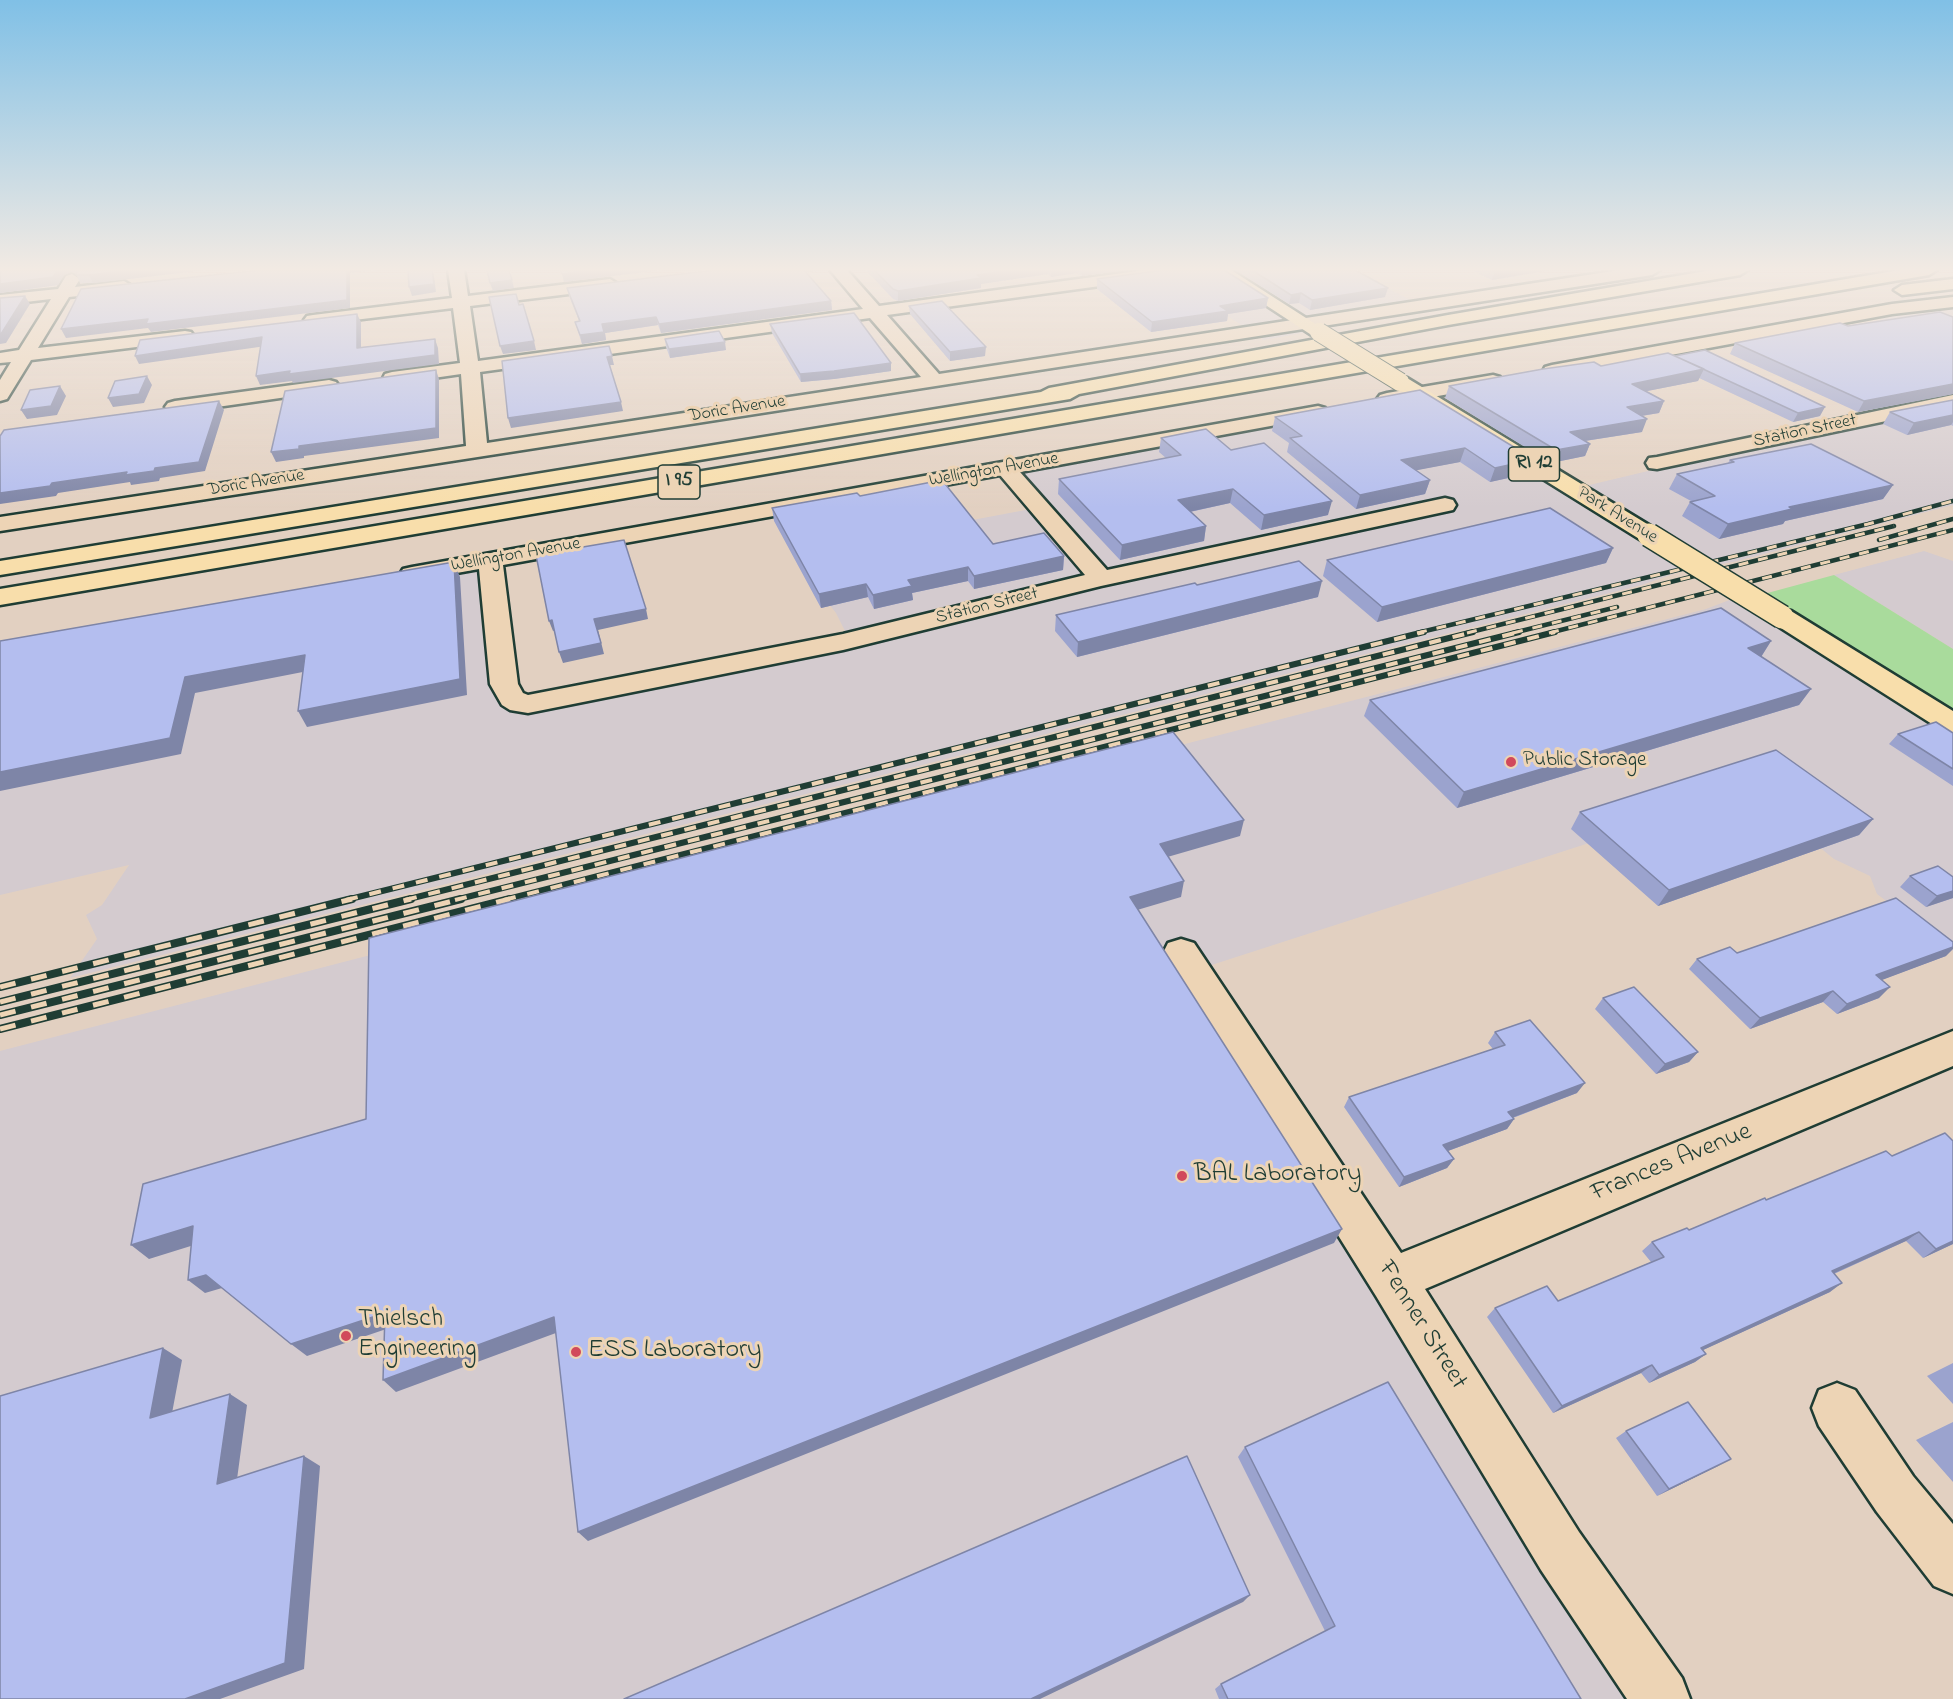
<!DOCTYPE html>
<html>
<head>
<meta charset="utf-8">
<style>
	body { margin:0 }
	canvas { display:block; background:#e2d0c1 }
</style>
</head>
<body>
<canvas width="1953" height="1699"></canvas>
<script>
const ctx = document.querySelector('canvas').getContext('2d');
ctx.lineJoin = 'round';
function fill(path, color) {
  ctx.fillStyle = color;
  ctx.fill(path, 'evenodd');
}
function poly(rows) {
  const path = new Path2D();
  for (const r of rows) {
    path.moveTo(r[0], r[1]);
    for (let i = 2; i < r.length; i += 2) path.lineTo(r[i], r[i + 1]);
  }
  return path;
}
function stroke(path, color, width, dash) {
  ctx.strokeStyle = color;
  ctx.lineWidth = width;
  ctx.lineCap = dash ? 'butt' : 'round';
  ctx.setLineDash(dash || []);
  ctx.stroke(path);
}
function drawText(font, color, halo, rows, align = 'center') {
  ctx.font = font + ' "Indie Flower",sans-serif';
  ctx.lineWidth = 6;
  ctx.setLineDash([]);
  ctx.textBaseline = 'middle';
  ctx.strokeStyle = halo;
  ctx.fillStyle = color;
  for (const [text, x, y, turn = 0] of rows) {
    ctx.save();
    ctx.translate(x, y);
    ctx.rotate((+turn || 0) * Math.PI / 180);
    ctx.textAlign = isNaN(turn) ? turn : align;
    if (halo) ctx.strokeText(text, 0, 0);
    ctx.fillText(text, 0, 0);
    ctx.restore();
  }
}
fill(poly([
	[1158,270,1352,270,1428,309,1264,340],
	[1953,302,1953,344,1869,315],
	[1384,400,1581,487,1828,428,1953,401,1953,505,1737,561,1703,568,1693,567,1642,585,70,978,97,939,86,915,102,905,129,865,0,895,0,649,481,563,521,700,849,639,836,613,797,564,805,560,946,525,1036,508,1008,470],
	[1924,551,1953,561,1953,649,1834,575],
	[1740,596,1953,727,1953,951,1877,894,1870,876,1834,859,1750,791,1193,971,1661,1699,0,1699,0,1051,1706,609]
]), '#d4cbcf');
fill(poly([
	[1834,575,1953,649,1953,727,1749,598]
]), '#a9db9c');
const minor = poly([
	[448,270,464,270,468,296,610,279,618,284,610,289,470,306,478,361,863,309,830,270,847,270,879,306,1145,270,1189,270,1181,275,887,315,939,374,1620,270,1660,270,1652,275,0,531,0,517,466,446,461,374,392,384,385,382,383,378,385,374,392,372,460,363,453,308,313,325,307,324,304,320,307,316,313,315,452,298,448,270],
	[870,318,921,377,487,443,480,372,870,318],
	[72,274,80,279,75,287,124,281,132,286,124,291,69,297,38,348,185,331,191,332,194,336,191,340,185,341,31,360,7,399,0,401,0,380,11,362,0,363,0,353,19,350,51,299,0,305,0,295,58,289,66,276,72,274],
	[1953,297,1953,307,1892,314,1552,377,1545,375,1543,371,1545,367,1552,365,1892,304,1953,297],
	[1493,375,1500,377,1502,381,1500,385,1387,405,1380,403,1377,399,1380,395,1387,393,1493,375],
	[329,380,336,382,339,386,336,390,175,413,168,411,165,407,168,403,175,401,329,380],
	[1953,395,1953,407,1657,469,1649,468,1646,463,1649,458,1657,457,1953,395],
	[1318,406,1325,408,1328,412,1325,416,1020,472,1107,570,1445,498,1453,500,1456,505,1453,510,1101,586,843,650,528,713,510,710,502,705,490,684,479,569,412,581,403,579,400,574,403,569,412,567,1318,406],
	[1000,475,1085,575,843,634,528,695,523,693,518,684,503,565,1000,475],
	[1181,939,1194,943,1401,1253,1953,1031,1953,1066,1425,1289,1579,1532,1682,1678,1690,1699,1627,1699,1541,1570,1376,1296,1168,963,1163,953,1168,943,1181,939],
	[1837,1383,1855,1390,1913,1476,1953,1524,1953,1594,1934,1586,1877,1512,1819,1426,1812,1408,1819,1390,1837,1383]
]);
const major = poly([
	[1212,270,1231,270,1328,332,1325,336,1313,336,1212,270],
	[1400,376,1407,378,1657,530,1661,535,1657,540,1649,542,1641,540,1393,386,1391,382,1393,378,1400,376],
	[1782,609,1791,611,1953,711,1953,733,1943,731,1773,623,1769,617,1773,611,1782,609]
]);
const highway = poly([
	[1712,270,1748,270,1740,275,1448,325,1079,394,1070,399,0,575,0,561,1041,392,1049,388,1448,315,1712,270],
	[1900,270,1937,270,1929,275,0,605,0,589,1900,270],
	[1953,279,1953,289,1902,295,1894,290,1902,285,1953,279]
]);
stroke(minor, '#1f3d34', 5);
stroke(major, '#1f3d34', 5);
stroke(highway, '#1f3d34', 5);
fill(minor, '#edd4b5');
fill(major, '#f8deab');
fill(highway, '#f8deab');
const railFar2 = poly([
	[1879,540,1953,519],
	[1417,633,1868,524,1953,501],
	[1467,633,1894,526],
	[1513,633,1617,607],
	[1549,633,1953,530]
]);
const railFar1 = poly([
	[346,900,1424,632],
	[405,900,1473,632],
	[455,900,1519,632],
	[504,900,1555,632]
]);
const rail = poly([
	[0,987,352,899],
	[0,1002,411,899],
	[0,1015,461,899],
	[0,1029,510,899]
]);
stroke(railFar2, '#1f3d34', 4.5);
stroke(railFar1, '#1f3d34', 6);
stroke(rail, '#1f3d34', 8);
stroke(railFar2, '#edd4b5', 3, [10]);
stroke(railFar1, '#edd4b5', 4, [12]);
stroke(rail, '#edd4b5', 5, [16]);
const majorBridgeFar1 = poly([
	[1319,332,1400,382]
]);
const majorBridge = poly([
	[1649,535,1782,617]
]);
stroke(majorBridgeFar1, '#1f3d34', 20, []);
stroke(majorBridge, '#1f3d34', 26, []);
stroke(majorBridgeFar1, '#f8deab', 18);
stroke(majorBridge, '#f8deab', 23);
fill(poly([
	[0,270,206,270,93,283,80,283,76,274,71,272,64,275,58,285,0,293],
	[866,270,1127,270,1082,276,1077,273,1051,277,1048,274,981,284,981,288,898,301,893,299],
	[1235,270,1355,270,1385,297,1310,310,1299,303,1289,304],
	[1471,270,1551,270,1492,280],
	[818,271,806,273,831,301,832,310,661,333,658,325,605,333,606,340,582,344,575,322,579,321,569,296,567,288],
	[1097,279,1268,298,1266,308,1228,314,1227,321,1151,332,1097,289],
	[909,306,985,356,950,361,910,314],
	[1953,317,1953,394,1858,412,1730,354,1735,343,1848,326],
	[770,324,891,363,891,371,834,379,801,382,772,333],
	[665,339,726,350,670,358,666,347],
	[1668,353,1820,416,1793,422,1699,378,1698,381,1647,391,1664,401,1659,413,1642,416,1642,432,1585,441,1590,444,1585,456,1551,463,1445,398,1449,386,1601,366],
	[1420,390,1527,461,1522,475,1490,482,1460,462,1416,470,1430,480,1425,494,1356,509,1287,452,1289,443,1272,431,1275,417],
	[1953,400,1953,426,1951,425,1907,435,1883,424,1890,412],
	[1161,438,1231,450,1328,515,1261,530,1230,503,1190,512,1206,526,1204,541,1120,560,1058,494,1059,479,1166,458,1159,452],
	[1730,460,1893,485,1883,499,1785,521,1783,524,1719,539,1682,516,1690,502,1691,501,1669,489,1677,474,1728,463],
	[860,496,993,544,1064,556,1063,570,974,589,968,581,912,593,913,600,874,609,868,597,821,608,774,521,772,508],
	[1613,548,1606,563,1377,622,1323,576,1327,560],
	[1197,585,1318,597,1077,657,1055,631,1056,615],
	[1771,641,1761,657,1811,689,1799,705,1457,808,1364,716,1370,700],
	[1953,733,1953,786,1889,744,1898,734],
	[1580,812,1873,819,1859,835,1658,906,1571,829],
	[1910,876,1953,877,1953,898,1926,907,1900,887],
	[1737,953,1946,956,1881,980,1879,998,1837,1014,1823,1002,1750,1029,1689,969,1697,959],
	[1603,998,1698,1052,1689,1062,1656,1074,1595,1009],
	[1495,1032,1577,1093,1513,1118,1514,1119,1507,1129,1448,1151,1454,1159,1447,1168,1399,1187,1344,1107,1349,1097,1493,1049,1488,1043],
	[1886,1151,1953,1244,1923,1258,1906,1241,1834,1274,1830,1292,1703,1350,1706,1354,1695,1362,1649,1383,1641,1373,1553,1413,1487,1317,1495,1308,1558,1301,1651,1262,1642,1251,1652,1242,1689,1230,1766,1200],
	[1953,1363,1953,1404,1927,1376],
	[1953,1422,1953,1482,1916,1440],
	[1626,1431,1718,1466,1657,1496,1616,1438],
	[1245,1447,1581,1699,1219,1699,1215,1689,1221,1684,1325,1631,1238,1457]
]), '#9ba3ce');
fill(poly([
	[57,270,70,270,71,272,64,275,58,285,0,293,0,284],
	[130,270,206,270,93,283,89,275],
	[347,270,377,270,350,273,350,308,151,332,148,328,66,338,61,329],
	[432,270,433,270,436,292,412,296,409,287],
	[594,270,662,270,564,282,562,274],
	[800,270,818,270,818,271,801,273],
	[1010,270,1048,270,1048,274,981,284,981,288,898,301,898,291,977,275],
	[1051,270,1078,270,1077,273,1051,277],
	[1082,270,1127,270,1082,276],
	[1506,270,1551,270,1492,280,1495,272],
	[512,280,514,288,493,291,490,283],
	[1388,288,1385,297,1310,310,1312,300],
	[1301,293,1299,303,1289,304,1291,295],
	[25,296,30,304,6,343,0,344,0,335],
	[1268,298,1266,308,1228,314,1227,321,1151,332,1152,322,1220,306],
	[831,301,832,310,661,333,659,324],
	[357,314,361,322,361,357,357,348],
	[656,317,658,325,605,333,606,340,582,344,580,335,602,324],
	[262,337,266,346,139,364,135,356],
	[435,339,438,348,439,364,293,383,292,381,260,385,256,376],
	[534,341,536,350,503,354,500,346],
	[725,342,726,350,670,358,669,349],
	[986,347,985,356,950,361,950,352],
	[612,356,614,365,609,365,607,357],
	[891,363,891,371,834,379,801,382,800,374],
	[1704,369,1698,381,1627,395,1632,384],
	[436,370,439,379,439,438,304,456,304,458,276,462,271,452,299,446],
	[147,376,152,385,144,403,113,407,108,398],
	[1953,384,1953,394,1858,412,1864,401],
	[60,386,66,396,57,415,27,419,21,410],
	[219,401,224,410,205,471,160,478,159,481,131,485,130,482,58,493,56,496,0,504,0,493,52,483,155,468],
	[1664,401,1659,413,1621,419,1627,407],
	[621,402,623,411,511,428,508,418],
	[1825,407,1820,416,1793,422,1798,413],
	[1953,415,1953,422,1951,425,1907,435,1914,423],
	[1647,419,1642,432,1565,444,1570,432],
	[1590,444,1585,456,1551,463,1556,450],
	[1465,448,1460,462,1397,474,1401,460],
	[1527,455,1525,461,1527,461,1522,475,1490,482,1495,468,1520,456],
	[1430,480,1425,494,1356,509,1360,495],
	[1893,485,1883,499,1785,521,1783,524,1719,539,1728,524,1789,507],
	[1233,489,1230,503,1175,515,1178,500],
	[1332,501,1328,515,1261,530,1264,515],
	[1206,526,1204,541,1120,560,1122,545],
	[1613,548,1606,563,1377,622,1382,607],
	[1064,556,1063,570,974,589,974,576],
	[454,562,460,577,467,695,307,727,298,711],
	[968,567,968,581,912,593,913,600,874,609,873,595,908,580],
	[1322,581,1318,597,1077,657,1078,642],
	[866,584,868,597,821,608,819,594],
	[646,609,648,619,598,630,604,654,563,663,559,652,594,619],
	[552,620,556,630,553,631,549,621],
	[1771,641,1761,657,1748,648],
	[305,655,313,670,195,693,181,754,0,791,0,772,185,677],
	[1811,689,1799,705,1457,808,1464,792],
	[1873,819,1859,835,1658,906,1669,890],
	[1244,820,1240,836,1157,860,1160,844],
	[1184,881,1181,897,1127,913,1130,897],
	[1953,891,1953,898,1926,907,1937,896],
	[1953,947,1953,949,1946,956,1866,986,1876,975],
	[1890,987,1879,998,1837,1014,1847,1004],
	[1833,991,1823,1002,1750,1029,1760,1018],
	[1698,1052,1689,1062,1656,1074,1665,1064],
	[1585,1083,1577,1093,1501,1122,1508,1112],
	[1514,1119,1507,1129,1437,1155,1443,1145],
	[1454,1159,1447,1168,1399,1187,1404,1177],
	[193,1226,210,1240,149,1259,131,1245],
	[1342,1229,1334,1243,588,1541,578,1532],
	[1919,1232,1906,1241,1819,1280,1832,1271],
	[1953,1241,1953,1244,1923,1258,1936,1249],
	[206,1275,222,1288,205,1293,188,1280],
	[1842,1283,1830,1292,1690,1356,1701,1348],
	[385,1313,398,1325,307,1356,291,1344],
	[554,1317,564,1330,396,1392,383,1380],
	[163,1348,182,1360,169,1429,150,1418],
	[1706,1354,1695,1362,1649,1383,1659,1375],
	[1652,1365,1641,1373,1553,1413,1562,1406],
	[230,1394,247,1405,235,1494,217,1484],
	[304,1456,320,1466,304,1669,220,1699,185,1699],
	[1731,1459,1718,1466,1657,1496,1669,1489],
	[1250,1595,1243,1602,1040,1699,1031,1699]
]), '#7e85a7');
const building = poly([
	[0,270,57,270,53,277,0,284,0,270],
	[77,270,130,270,89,275,76,275,77,270],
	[260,270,347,270,347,300,146,324,148,319,61,329,81,289,260,270],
	[408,270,432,270,434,284,409,287,408,270],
	[487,270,509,270,512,280,490,283,487,270],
	[560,270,594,270,562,274,560,270],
	[714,270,804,270,831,301,659,324,656,317,602,324,604,332,580,335,575,322,580,321,567,288,714,270],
	[874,270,1010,270,977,275,981,278,898,291,893,289,874,270],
	[1164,270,1224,270,1268,298,1220,306,1228,311,1152,322,1097,279,1164,270],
	[1252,270,1355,270,1388,288,1312,300,1301,293,1291,295,1252,270],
	[1491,270,1506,270,1495,272,1491,270],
	[516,294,519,305,523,304,534,341,500,346,489,297,516,294],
	[25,296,1,334,0,335,0,298,25,296],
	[942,301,986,347,950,352,909,306,942,301],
	[1940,312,1953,317,1953,384,1864,401,1735,343,1840,323,1848,326,1940,312],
	[854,313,891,363,834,371,800,374,770,324,854,313],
	[357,314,357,348,435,339,435,355,289,374,290,371,256,376,262,337,135,356,140,340,357,314],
	[719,331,725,342,669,349,665,339,719,331],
	[609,346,612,356,607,357,621,402,508,418,502,361,609,346],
	[1705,350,1825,407,1798,413,1675,356,1705,350],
	[1668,353,1704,369,1632,384,1664,401,1627,407,1647,419,1570,432,1590,444,1556,450,1449,386,1543,369,1594,362,1601,366,1668,353],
	[436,370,436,428,299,446,299,449,271,452,285,391,436,370],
	[147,376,139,394,108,398,115,381,147,376],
	[60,386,51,406,21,410,30,390,60,386],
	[1420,390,1527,455,1520,456,1527,461,1495,468,1465,448,1401,460,1430,480,1360,495,1290,438,1302,436,1275,417,1420,390],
	[1953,400,1953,415,1914,423,1890,412,1953,400],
	[219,401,199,462,155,468,154,471,125,475,127,472,52,483,50,486,0,493,0,436,4,430,219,401],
	[1206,429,1231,450,1264,443,1332,501,1264,515,1233,489,1178,500,1206,526,1122,545,1059,479,1181,455,1161,438,1206,429],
	[1811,444,1893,485,1789,507,1792,509,1728,524,1690,502,1715,496,1677,474,1734,462,1730,460,1811,444],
	[942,480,993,544,1044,533,1064,556,974,576,968,567,908,580,912,586,873,595,866,584,819,594,772,508,857,493,860,496,942,480],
	[1550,508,1613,548,1382,607,1327,560,1550,508],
	[624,540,646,609,594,619,601,643,559,652,552,620,549,621,536,555,624,540],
	[1299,561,1322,581,1078,642,1056,615,1195,583,1197,585,1299,561],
	[454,562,460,679,298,711,305,655,185,677,170,738,0,772,0,641,454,562],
	[1721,608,1771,641,1748,648,1811,689,1464,792,1370,700,1721,608],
	[1936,722,1953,733,1953,769,1898,734,1936,722],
	[1173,732,1244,820,1160,844,1184,881,1130,897,1342,1229,578,1532,554,1317,383,1380,385,1313,291,1344,206,1275,188,1280,193,1226,131,1245,143,1184,366,1119,369,938,1173,732],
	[1776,750,1873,819,1669,890,1580,812,1776,750],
	[1938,866,1953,877,1953,891,1937,896,1910,876,1938,866],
	[1896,898,1953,942,1953,947,1876,975,1890,987,1847,1004,1833,991,1760,1018,1697,959,1730,947,1737,953,1896,898],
	[1634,987,1698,1052,1665,1064,1603,998,1634,987],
	[1530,1020,1585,1083,1508,1112,1514,1119,1443,1145,1454,1159,1404,1177,1349,1097,1505,1045,1495,1032,1530,1020],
	[1945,1133,1953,1141,1953,1241,1936,1249,1919,1232,1832,1271,1842,1283,1701,1348,1706,1354,1659,1375,1652,1365,1562,1406,1495,1308,1547,1286,1558,1301,1664,1257,1652,1242,1687,1228,1689,1230,1765,1198,1766,1200,1886,1151,1892,1156,1945,1133],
	[163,1348,150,1418,230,1394,217,1484,304,1456,285,1663,185,1699,0,1699,0,1396,163,1348],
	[1388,1382,1581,1699,1228,1699,1221,1684,1335,1626,1245,1447,1388,1382],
	[1688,1402,1731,1459,1669,1489,1626,1431,1688,1402],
	[1187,1456,1250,1595,1031,1699,624,1699,1187,1456]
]);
fill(building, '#b4beef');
stroke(building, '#7e85a7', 1.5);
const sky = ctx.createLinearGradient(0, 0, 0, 508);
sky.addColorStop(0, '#80c0e6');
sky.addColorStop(0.53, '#f2eae3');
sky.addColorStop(1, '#f2eae300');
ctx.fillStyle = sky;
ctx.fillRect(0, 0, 1953, 508);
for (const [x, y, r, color] of [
	[1511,762,6,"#d1495b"],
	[1182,1176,6,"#d1495b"],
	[346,1336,6,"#d1495b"],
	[576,1352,6,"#d1495b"]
]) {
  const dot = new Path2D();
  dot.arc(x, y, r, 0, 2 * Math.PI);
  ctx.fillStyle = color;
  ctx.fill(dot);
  stroke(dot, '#edd4b5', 2);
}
drawText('18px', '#1f3d34', '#edd4b5', [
	["Doric Avenue",737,410,-9],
	["Station Street",1805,432,-12],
	["Wellington Avenue",994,471,-10],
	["Doric Avenue",256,484,-9],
	["Park Avenue",1617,516,32],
	["Wellington Avenue",516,556,-10],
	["Station Street",987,607,-14]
]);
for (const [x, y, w] of [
	[1534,464,51],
	[679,482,42]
]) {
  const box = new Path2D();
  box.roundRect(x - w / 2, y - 17, w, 34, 4.5);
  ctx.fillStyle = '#edd4b5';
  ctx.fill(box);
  stroke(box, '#1f3d34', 1.5);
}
drawText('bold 20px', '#1f3d34', null, [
	["RI 12",1534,464],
	["I 95",679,482]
]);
drawText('21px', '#1f3d34', '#edd4b5', [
	["Public Storage",1523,762]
], 'left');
drawText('26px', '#1f3d34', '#edd4b5', [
	["Frances Avenue",1672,1164,-22],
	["Fenner Street",1421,1326,58]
]);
drawText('26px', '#1f3d34', '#edd4b5', [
	["BAL Laboratory",1194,1176],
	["Thielsch",358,1321],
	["Engineering",358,1351],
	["ESS Laboratory",588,1352]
], 'left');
</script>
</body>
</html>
